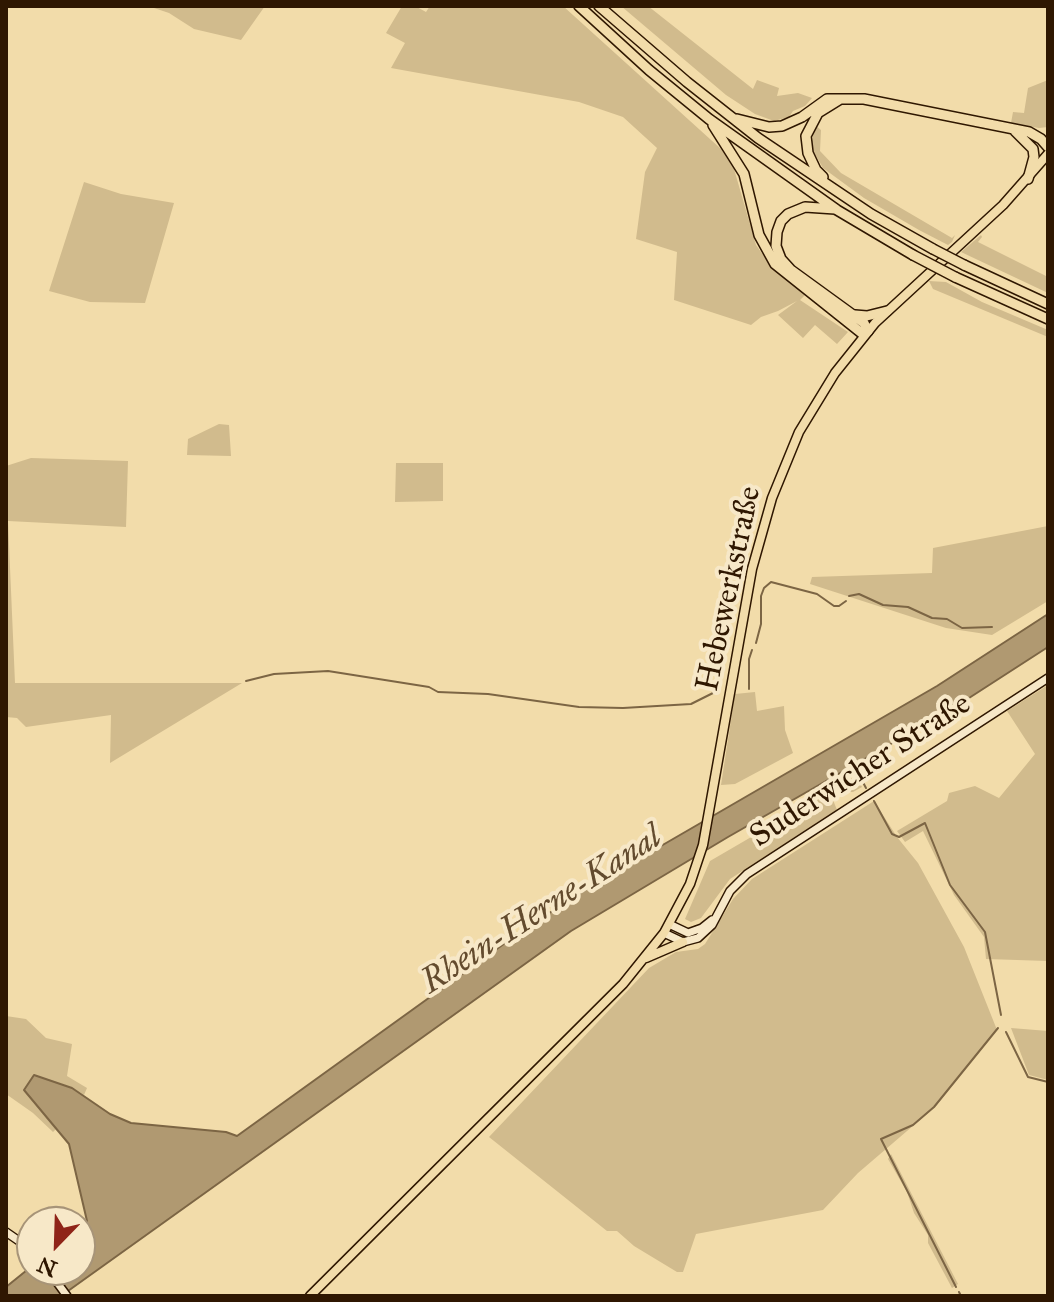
<!DOCTYPE html>
<html>
<head>
<meta charset="utf-8">
<style>
	body { margin:0 }
	#map { position:relative; width:1054px; height:1302px; overflow:hidden; background:#f2dcaa; font-family:"IM FELL Great Primer",serif }
	canvas { display:block }
	.frame { position:absolute; inset:0; border:8px solid #2f1701; pointer-events:none }
	.north { position:absolute; left:16px; top:1206px; width:80px; height:80px; box-sizing:border-box; background:#f7e8c8; border:2px solid #a79478; border-radius:50%; rotate:203deg; font-size:22px; font-weight:700; line-height:32px; text-align:center; color:#2f1701 }
	.north::after { content:''; display:block; margin:auto; width:28px; height:36px; background:#8f2418; clip-path:polygon(50% 0,100% 100%,50% 72%,0 100%) }
</style>
</head>
<body>
<div id="map">
<canvas width="1054" height="1302"></canvas>
<div class="frame"></div>
<div class="north">N</div>
</div>
<script>
const ctx = document.querySelector('canvas').getContext('2d');
ctx.lineJoin = 'round';
function fill(path, color) {
  ctx.fillStyle = color;
  ctx.fill(path, 'evenodd');
}
function poly(rows) {
  const path = new Path2D();
  for (const r of rows) {
    path.moveTo(r[0], r[1]);
    for (let i = 2; i < r.length; i += 2) path.lineTo(r[i], r[i + 1]);
  }
  return path;
}
function stroke(path, color, width, dash) {
  ctx.strokeStyle = color;
  ctx.lineWidth = width;
  ctx.lineCap = dash ? 'butt' : 'round';
  ctx.setLineDash(dash || []);
  ctx.stroke(path);
}
function drawText(font, color, halo, rows, align = 'center') {
  ctx.font = font + ' "IM FELL Great Primer",serif';
  ctx.lineWidth = 8;
  ctx.setLineDash([]);
  ctx.textBaseline = 'middle';
  ctx.strokeStyle = halo;
  ctx.fillStyle = color;
  for (const [text, x, y, turn = 0] of rows) {
    ctx.save();
    ctx.translate(x, y);
    ctx.rotate((+turn || 0) * Math.PI / 180);
    ctx.textAlign = isNaN(turn) ? turn : align;
    if (halo) ctx.strokeText(text, 0, 0);
    ctx.fillText(text, 0, 0);
    ctx.restore();
  }
}
fill(poly([
	[148,6,265,6,241,40,194,29,169,13],
	[402,6,415,6,426,12,430,6,563,6,721,149,734,169,756,245,771,266,805,295,800,300,848,332,837,344,815,325,803,338,778,315,797,301,778,311,761,317,751,325,674,300,677,252,636,239,645,172,657,148,623,117,579,102,391,68,405,43,386,33],
	[621,6,648,6,753,89,757,80,779,88,777,96,798,93,812,98,805,106,793,111,789,117,774,121,755,114,726,95],
	[1048,80,1048,127,1039,128,1011,123,1013,112,1024,113,1028,88],
	[815,125,821,130,820,151,841,173,952,238,955,235,952,242,948,245,919,230,864,198,823,168,811,147],
	[84,182,121,194,174,203,145,303,90,302,49,291],
	[981,235,982,237,978,242,1048,277,1048,293,961,252],
	[929,281,946,282,982,302,1048,330,1048,337,933,289],
	[219,424,229,425,231,456,187,455,188,439],
	[31,458,128,461,126,527,8,521,15,683,242,683,110,763,111,715,26,727,17,718,6,717,6,466],
	[396,463,443,463,443,501,395,502],
	[1048,526,1048,601,992,635,946,628,810,584,812,577,932,573,933,548],
	[1048,685,1048,961,986,959,984,937,954,895,923,831,905,842,897,831,947,801,949,793,975,786,999,798,1035,754,1007,711],
	[755,692,757,711,784,706,785,730,793,753,735,784,721,785,735,694],
	[856,776,862,787,853,792,842,792,833,800,837,810,730,879,701,918,691,922,685,919,710,861],
	[874,801,897,837,918,863,964,947,997,1030,935,1107,858,1173,823,1210,696,1234,683,1272,677,1272,634,1246,617,1231,607,1231,489,1137,649,968,676,952,698,949,705,944,733,899,752,879],
	[6,1016,26,1019,46,1038,72,1044,67,1076,87,1088,84,1095,71,1087,34,1075,24,1090,56,1129,53,1132,33,1113,6,1094],
	[1011,1028,1048,1031,1048,1080,1029,1075],
	[891,1154,958,1284,952,1288,928,1243,928,1235,914,1213,907,1192,888,1159]
]), '#d1bb8d');
const water = poly([
	[1048,614,1048,647,952,709,728,837,571,931,61,1296,6,1296,6,1287,32,1266,32,1270,80,1270,80,1231,87,1221,69,1144,24,1090,34,1075,72,1088,110,1114,131,1123,226,1132,237,1136,526,928,585,890,937,686,1048,614]
]);
fill(water, '#b09971');
stroke(water, '#7c6544', 2);
stroke(poly([
	[849,596,859,594,883,605,908,607,932,618,947,619,962,628,992,627],
	[756,643,761,624,761,596,764,588,771,582,817,594,834,606,839,606,846,601],
	[246,681,274,674,328,671,429,687,438,692,488,694,579,707,623,708,691,704,719,690],
	[749,689,749,659,752,650],
	[858,773,866,788],
	[874,801,892,834,899,837,925,823,950,885,985,932,1001,1015],
	[1006,1032,1028,1077,1048,1082],
	[956,1287,881,1139,913,1125,934,1107,998,1028],
	[959,1292,961,1296]
]), '#7c6544', 2);
const secondary = poly([
	[669,924,688,933,702,928,712,920],
	[664,933,683,942,698,938,712,925,730,891,747,874,1048,678],
	[6,1232,32,1250],
	[48,1270,67,1296]
]);
const primary = poly([
	[646,958,683,942],
	[310,1296,623,984,664,933,690,884,703,845,752,569,772,498,799,432,835,373,875,323,1003,205,1048,154]
]);
const highway = poly([
	[579,6,649,70,709,119,837,210,913,255],
	[599,6,687,82,758,138,871,214,933,249],
	[737,119,769,127,782,126,802,117,827,99,864,99,1029,132,1041,139,1048,147],
	[713,125,744,174,759,235,775,264,864,335],
	[1015,131,1033,149,1034,157,1028,179],
	[823,177,816,170,808,153,806,136,818,113,839,100],
	[835,209,805,207,788,214,781,221,777,232,776,246,781,259,791,270,864,323,868,331],
	[964,265,1048,304],
	[955,277,1048,319],
	[855,315,867,316,887,311]
]);
stroke(secondary, '#2f1701', 10);
stroke(primary, '#2f1701', 11);
stroke(highway, '#2f1701', 12);
stroke(secondary, '#f7e8c8', 7);
stroke(primary, '#f2dcaa', 8);
stroke(highway, '#f2dcaa', 9);
const highwayBridge = poly([
	[933,249,964,265],
	[913,255,955,277]
]);
stroke(highwayBridge, '#2f1701', 12, []);
stroke(highwayBridge, '#f2dcaa', 9);
drawText('32px', '#2f1701', '#f7e8c8', [
	["Hebewerkstraße",730,589,-78],
	["Suderwicher Straße",861,771,-33]
]);
drawText('italic 34px', '#634b2e', '#f7e8c8', [
	["Rhein-Herne-Kanal",542,911,-33]
]);
</script>
</body>
</html>
